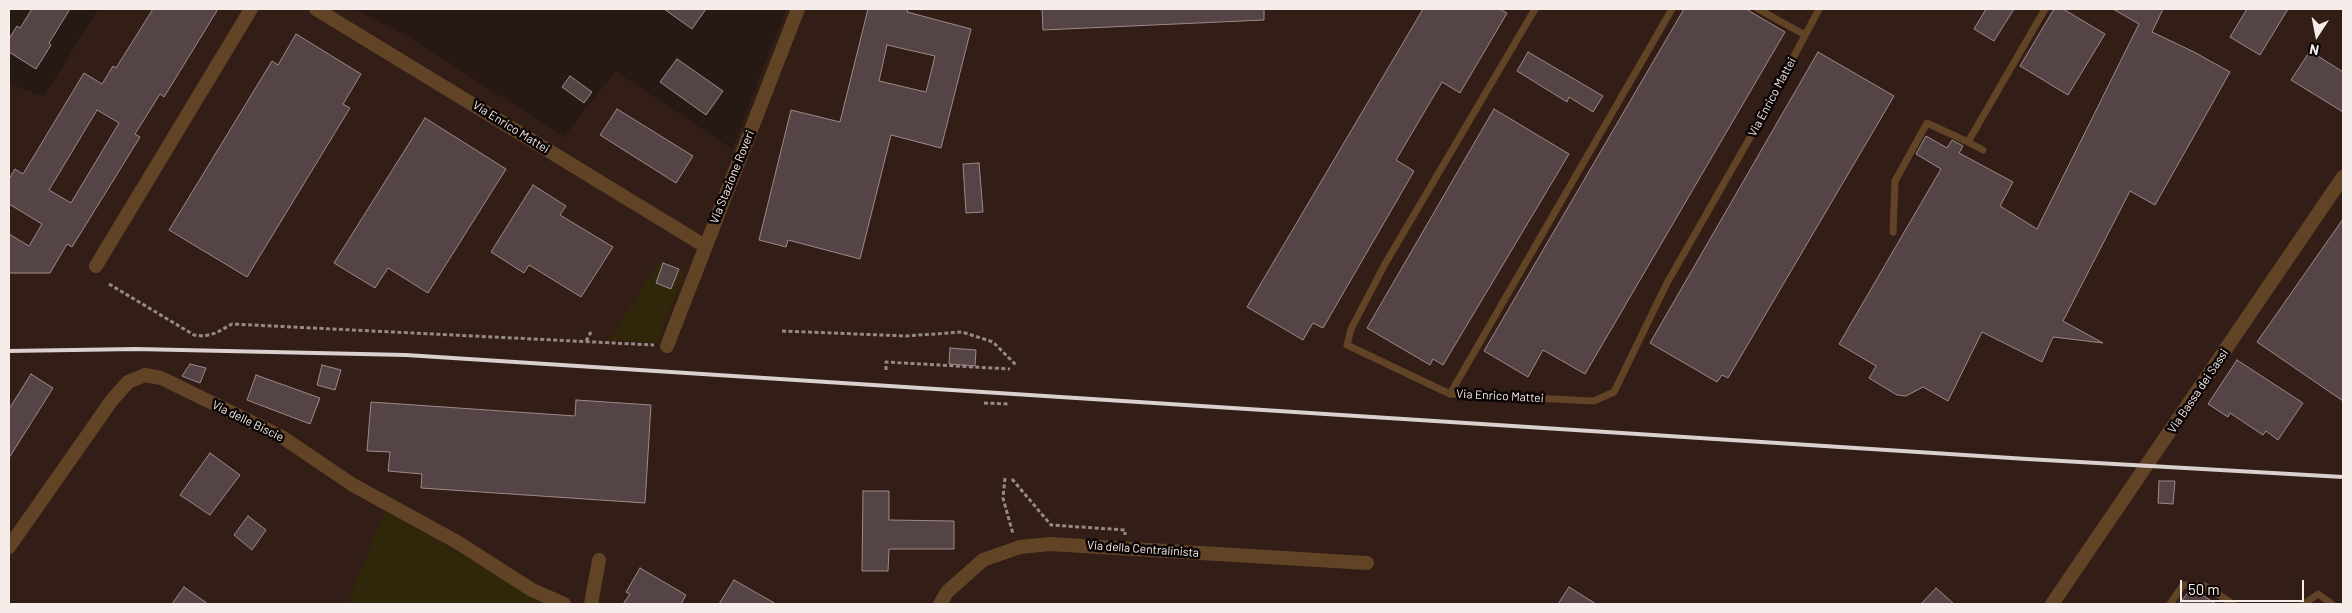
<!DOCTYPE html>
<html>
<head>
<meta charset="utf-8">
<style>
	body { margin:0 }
	#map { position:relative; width:2352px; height:613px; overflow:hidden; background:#261813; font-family:Barlow,sans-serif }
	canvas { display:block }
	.frame { position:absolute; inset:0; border:10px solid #f6ece9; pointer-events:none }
	.north { position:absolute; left:2292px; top:10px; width:50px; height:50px; -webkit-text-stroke:4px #0a0504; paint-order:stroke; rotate:191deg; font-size:14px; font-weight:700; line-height:20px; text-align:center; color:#f6ece9 }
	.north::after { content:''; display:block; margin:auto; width:18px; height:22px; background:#f6ece9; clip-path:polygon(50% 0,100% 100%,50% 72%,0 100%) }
	.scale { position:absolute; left:2180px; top:580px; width:124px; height:22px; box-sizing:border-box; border:2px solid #f6ece9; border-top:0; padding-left:6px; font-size:15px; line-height:18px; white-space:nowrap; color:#f6ece9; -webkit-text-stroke:4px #0a0504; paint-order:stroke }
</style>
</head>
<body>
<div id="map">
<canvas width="2352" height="613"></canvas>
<div class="frame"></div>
<div class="north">N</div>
<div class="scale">50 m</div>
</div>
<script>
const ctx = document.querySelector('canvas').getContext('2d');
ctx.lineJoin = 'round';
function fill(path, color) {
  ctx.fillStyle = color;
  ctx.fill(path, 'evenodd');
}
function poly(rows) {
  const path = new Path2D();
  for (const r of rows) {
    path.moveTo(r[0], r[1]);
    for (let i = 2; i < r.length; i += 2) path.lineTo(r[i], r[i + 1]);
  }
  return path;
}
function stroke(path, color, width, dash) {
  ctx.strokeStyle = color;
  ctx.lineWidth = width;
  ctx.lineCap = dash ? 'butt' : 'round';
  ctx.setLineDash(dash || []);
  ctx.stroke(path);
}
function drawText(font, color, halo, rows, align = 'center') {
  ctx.font = font + ' Barlow,sans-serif';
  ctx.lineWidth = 5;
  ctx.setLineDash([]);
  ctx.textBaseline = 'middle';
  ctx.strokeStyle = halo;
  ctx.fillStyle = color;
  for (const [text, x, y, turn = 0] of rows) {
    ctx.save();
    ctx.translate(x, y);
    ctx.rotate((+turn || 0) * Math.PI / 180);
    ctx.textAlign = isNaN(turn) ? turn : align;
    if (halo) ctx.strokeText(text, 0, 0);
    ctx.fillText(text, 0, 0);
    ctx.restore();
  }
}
fill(poly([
	[98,9,354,9,407,36,564,137,615,71,732,149,786,9,2343,9,2343,604,9,604,9,84,44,96]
]), '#321d17');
fill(poly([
	[659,261,663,263,656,284,671,289,679,269,685,271,657,343,609,340],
	[385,510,547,604,347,604]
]), '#30260a');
const building = poly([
	[32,9,70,9,49,43,51,45,36,69,9,52,9,39,17,26,20,28,32,9],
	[153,9,218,9,164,97,160,94,135,134,140,137,72,247,67,244,50,273,9,273,9,234,29,246,42,224,9,204,9,179,15,169,23,174,84,73,102,84,113,66,116,68,153,9],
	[97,110,119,123,71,203,49,190,97,110],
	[664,9,706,9,692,29,664,9],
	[868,9,908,9,907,12,971,29,941,148,891,135,860,259,788,240,786,247,759,240,791,110,840,122,868,9],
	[887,45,935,56,926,92,879,81,887,45],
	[1042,9,1264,9,1264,20,1043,30,1042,9],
	[1423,9,1499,9,1507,13,1460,93,1442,82,1396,160,1414,171,1323,328,1313,323,1303,340,1247,307,1423,9],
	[1684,9,1746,9,1785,32,1585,374,1543,350,1528,377,1484,351,1684,9],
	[1986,9,2014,9,1994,41,1974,29,1986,9],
	[2054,9,2063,9,2105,34,2068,95,2020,66,2054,9],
	[2113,9,2163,9,2152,32,2194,52,2230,72,2155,205,2130,191,2063,321,2103,343,2053,337,2042,362,1982,332,1948,401,1923,387,1906,396,1897,395,1869,378,1876,366,1839,344,1941,169,1916,154,1926,136,1947,148,1952,140,1961,145,1963,146,1959,153,2013,182,2000,206,2037,229,2139,24,2113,9],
	[2247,9,2288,9,2260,55,2230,37,2247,9],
	[296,34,361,74,343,104,350,108,247,277,169,230,272,61,278,65,296,34],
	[2310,51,2343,72,2343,112,2291,80,2310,51],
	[1528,52,1603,96,1593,112,1569,97,1567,102,1517,71,1528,52],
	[1818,52,1894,96,1728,378,1722,375,1717,382,1650,343,1818,52],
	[677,59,723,91,706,115,660,82,677,59],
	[570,76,592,92,584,103,562,87,570,76],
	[617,109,693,156,676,183,600,135,617,109],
	[1494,109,1569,154,1443,365,1433,359,1430,365,1367,328,1494,109],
	[425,118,506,169,428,293,388,268,375,288,334,263,425,118],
	[979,163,983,212,966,213,963,164,979,163],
	[533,185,566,206,560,215,613,247,581,297,529,265,524,273,491,252,533,185],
	[2343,219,2343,401,2257,342,2343,219],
	[663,263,679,269,671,289,656,283,663,263],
	[950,348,976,350,975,366,949,364,950,348],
	[2237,360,2303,403,2278,440,2266,431,2263,435,2230,413,2228,417,2208,404,2237,360],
	[190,364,206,368,200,383,182,376,190,364],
	[322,365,341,370,335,390,317,385,322,365],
	[31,374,53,388,9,458,9,409,31,374],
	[256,375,320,398,310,424,247,400,256,375],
	[576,400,651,405,645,503,421,488,422,474,388,471,390,452,367,451,371,402,575,416,576,400],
	[210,453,240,475,210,515,180,495,210,453],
	[2159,481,2175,481,2173,504,2158,503,2159,481],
	[863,491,889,491,889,520,954,521,954,549,889,549,888,571,862,571,863,491],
	[248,516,266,530,252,550,234,535,248,516],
	[640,568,686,595,681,604,623,604,630,594,626,592,640,568],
	[734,580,776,604,719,604,734,580],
	[184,587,208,604,172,604,184,587],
	[1569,587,1596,604,1558,604,1569,587],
	[1936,588,1954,604,1921,604,1936,588],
	[2189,591,2196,591,2216,604,2179,604,2189,591]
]);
fill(building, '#554445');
stroke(building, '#9d898a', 1);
stroke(poly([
	[109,284,194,335,204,336,216,333,232,324,654,345],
	[782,331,906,336,962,332,993,342,1017,366],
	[586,341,591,332],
	[886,370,886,362,1010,369],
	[984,403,1009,404],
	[1005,478,1003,498,1013,534],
	[1012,479,1051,525,1125,530,1125,535]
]), '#958985', 3, [4, 2.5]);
stroke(poly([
	[1535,9,1385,264,1351,329,1347,345,1450,394,1594,401,1614,392,1667,283,1764,113,1819,9],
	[1758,9,1805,35],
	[1968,142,1983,150],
	[1893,232,1895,181,1927,123,1968,142,2045,9],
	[1450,394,1672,9],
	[2170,604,2183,585,2205,586,2233,604],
	[2304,604,2318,594,2332,604]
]), '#614326', 7);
stroke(poly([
	[316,9,705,246],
	[96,266,251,9],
	[667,346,798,9],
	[9,547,112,400,128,382,145,375,161,378,282,437,353,485,457,542,532,590,564,604],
	[591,604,599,560],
	[940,604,947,592,983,560,1020,547,1050,544,1367,563],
	[2052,604,2343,177]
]), '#614326', 14);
stroke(poly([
	[9,351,136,349,406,355,2027,459,2343,477]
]), '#dad0cd', 4);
drawText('12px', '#f6ece9', '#0a0504', [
	["Via Enrico Mattei",1772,97,-62],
	["Via Enrico Mattei",511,127,32],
	["Via Stazione Roveri",732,177,-68],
	["Via Bassa dei Sassi",2198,391,-56],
	["Via Enrico Mattei",1500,396,3],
	["Via delle Biscie",248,421,26],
	["Via della Centralinista",1143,549,4]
]);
</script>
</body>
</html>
